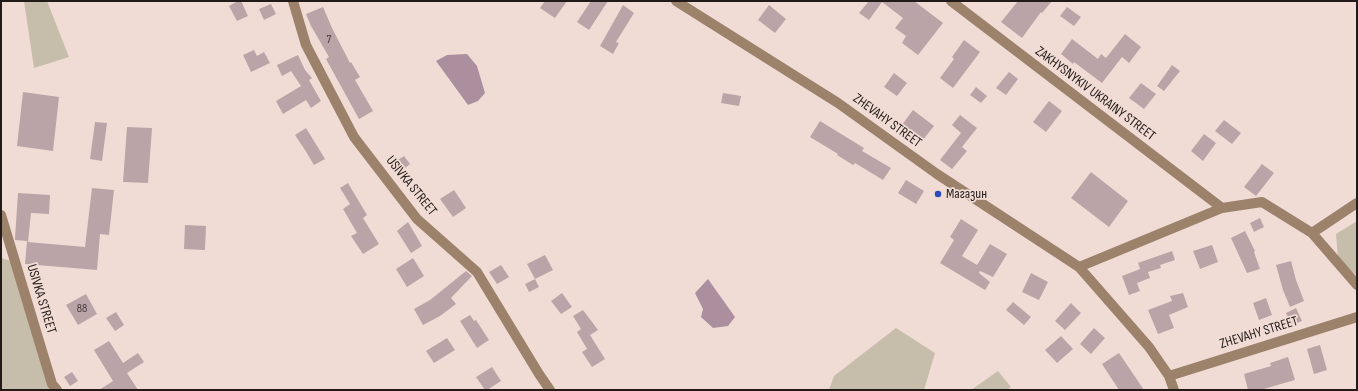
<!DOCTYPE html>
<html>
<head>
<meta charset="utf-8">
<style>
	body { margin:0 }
	#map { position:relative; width:1358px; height:391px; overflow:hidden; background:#f1dcd5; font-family:"Sofia Sans Condensed",sans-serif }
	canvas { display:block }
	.frame { position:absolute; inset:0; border:2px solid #221a18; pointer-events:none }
</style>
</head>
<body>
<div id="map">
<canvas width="1358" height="391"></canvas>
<div class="frame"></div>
</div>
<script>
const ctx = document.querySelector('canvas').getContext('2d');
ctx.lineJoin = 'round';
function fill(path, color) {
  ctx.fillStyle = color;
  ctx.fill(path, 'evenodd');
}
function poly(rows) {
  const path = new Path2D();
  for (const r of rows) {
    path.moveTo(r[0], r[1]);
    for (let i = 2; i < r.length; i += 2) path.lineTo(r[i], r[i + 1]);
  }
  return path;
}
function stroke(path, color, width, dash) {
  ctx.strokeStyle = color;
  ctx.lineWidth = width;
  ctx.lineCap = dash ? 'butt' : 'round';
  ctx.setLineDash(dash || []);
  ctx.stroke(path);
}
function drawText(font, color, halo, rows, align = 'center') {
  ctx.font = font + ' "Sofia Sans Condensed",sans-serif';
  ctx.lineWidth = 3.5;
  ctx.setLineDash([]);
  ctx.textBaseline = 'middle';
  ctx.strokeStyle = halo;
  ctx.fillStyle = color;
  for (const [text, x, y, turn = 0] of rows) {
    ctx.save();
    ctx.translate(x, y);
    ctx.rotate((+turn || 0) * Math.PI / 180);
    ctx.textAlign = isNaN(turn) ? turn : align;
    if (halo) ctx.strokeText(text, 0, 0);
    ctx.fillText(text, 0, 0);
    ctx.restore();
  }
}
fill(poly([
	[24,1,47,1,69,57,34,68],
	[1357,221,1357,276,1338,258,1336,234],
	[1,258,15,262,57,390,1,390],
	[896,328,935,353,924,390,829,390,834,376],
	[998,371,1011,387,1007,390,971,390]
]), '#c6beab');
fill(poly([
	[467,54,477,66,485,93,478,101,468,105,436,61,447,55],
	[708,279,735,317,728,326,713,328,701,317,703,309,695,293]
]), '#ac8f9f');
fill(poly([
	[238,1,241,1,248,16,237,21,229,6],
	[545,1,567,1,555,18,540,8],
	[591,1,608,1,589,30,577,22],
	[869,1,914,1,943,23,918,55,902,43,906,36,895,28,903,18,882,2,869,20,859,13],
	[1018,1,1052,1,1042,13,1041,12,1022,38,1001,22],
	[271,4,276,14,264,20,259,9],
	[623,5,634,13,616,42,619,43,613,54,600,46],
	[769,5,786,19,775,33,758,20],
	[323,7,332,28,350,63,351,62,360,77,355,80,373,111,359,119,326,59,329,57,311,26,306,14],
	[1067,7,1081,17,1074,26,1060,16],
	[1125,34,1141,47,1129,63,1122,57,1102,83,1074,62,1073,64,1061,54,1072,39,1098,59,1101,54,1106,58],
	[964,40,980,52,953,88,940,78,954,59,952,57],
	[254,50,257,56,264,52,270,63,251,72,243,55],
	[298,55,305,70,312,78,309,80,321,101,311,108,306,100,283,114,276,101,301,86,291,71,282,76,277,65],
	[1172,65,1180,71,1164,91,1157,86],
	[1009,72,1018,79,1006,95,996,88],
	[894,73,907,83,897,96,884,87],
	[1141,83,1156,94,1144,109,1129,98],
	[976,87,987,96,981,103,970,95],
	[23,92,59,97,53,151,17,146],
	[723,93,741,96,739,106,721,103],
	[1049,101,1062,111,1046,132,1033,122],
	[913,110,934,126,922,141,901,126],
	[960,115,977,128,962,147,967,151,952,169,940,160,961,133,952,125],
	[1224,120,1241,133,1232,144,1215,131],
	[820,121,864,148,862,151,891,168,883,180,855,163,853,165,837,155,838,154,810,137],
	[95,122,107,123,102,161,90,159],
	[127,127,152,128,148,183,123,182],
	[306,128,325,159,314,165,305,150,295,135],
	[1204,134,1216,143,1203,161,1191,151],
	[404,156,410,164,399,173,392,164],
	[1262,164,1274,173,1256,196,1244,187],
	[1091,172,1128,201,1109,227,1071,198],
	[906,180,924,191,916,204,898,193],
	[348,183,367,215,363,218,379,244,363,254,351,236,357,233,343,209,350,204,340,188],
	[92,188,114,190,109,235,100,234,97,270,25,264,27,241,15,240,15,238,18,193,50,195,49,214,31,213,28,242,85,247],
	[454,190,466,208,453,217,440,199],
	[1260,218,1264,227,1254,232,1250,223],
	[961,219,978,230,962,256,977,265,990,244,1007,254,993,277,980,271,979,273,990,282,985,290,940,263,954,240,950,237],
	[408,222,422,246,411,253,397,231],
	[185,225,206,226,205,250,184,249],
	[1245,231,1255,251,1254,252,1260,269,1247,273,1231,238],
	[1212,245,1218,262,1200,269,1193,251],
	[1172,251,1175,260,1160,265,1161,268,1148,272,1150,278,1137,283,1140,291,1129,295,1122,276,1140,269,1138,263],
	[545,255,553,270,535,279,527,264],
	[413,258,424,276,407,287,396,269],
	[1291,261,1296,280,1304,301,1290,307,1283,290,1276,265],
	[501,265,509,277,497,284,489,272],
	[466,271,472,276,451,298,456,304,440,316,423,325,414,309,430,300],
	[1031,273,1048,282,1039,300,1022,292],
	[535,279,539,287,529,292,525,284],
	[562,293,572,307,561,314,551,301],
	[1183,293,1188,307,1169,315,1174,328,1158,334,1148,310,1172,301,1170,296],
	[86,294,97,314,78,325,66,305],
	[1266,298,1272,315,1259,320,1253,303],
	[1013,302,1031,317,1024,325,1006,310],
	[1071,303,1081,313,1065,330,1055,321],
	[1296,308,1302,321,1292,325,1286,313],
	[583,310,598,330,590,335,605,359,592,367,582,352,587,349,577,332,581,329,573,316],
	[116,312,124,325,115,331,106,318],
	[470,315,474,321,476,320,489,340,477,348,460,321],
	[1094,328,1105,338,1091,354,1080,344],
	[1061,336,1073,349,1057,363,1045,350],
	[447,338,455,350,434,363,426,351],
	[109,341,123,363,138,353,144,362,127,373,138,390,99,390,113,381,94,350],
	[1320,345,1327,370,1314,374,1307,349],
	[1119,353,1144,390,1119,390,1102,364],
	[1288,357,1295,380,1260,390,1248,390,1244,374,1271,366,1270,363],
	[492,367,501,381,487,390,485,390,476,377],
	[72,372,78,381,70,386,64,377]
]), '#baa4a7');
stroke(poly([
	[293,1,306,45,354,137,417,219,477,272,539,374,550,390],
	[676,1,838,103,937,174,1079,267],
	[951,1,1222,208],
	[1,215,52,384,57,390],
	[1312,233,1357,203],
	[1357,285,1312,233,1262,202,1222,208,1079,267,1149,347,1169,376,1357,317],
	[1169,376,1174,390]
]), '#9c826b', 10);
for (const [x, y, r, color] of [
	[938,194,4,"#294bbb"]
]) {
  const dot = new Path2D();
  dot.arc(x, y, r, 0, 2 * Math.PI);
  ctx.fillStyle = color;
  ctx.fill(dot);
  stroke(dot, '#f1dcd5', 1.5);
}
drawText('12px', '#483c3c', null, [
	["7",329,40],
	["88",82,309]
]);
drawText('14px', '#221a18', '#f1dcd5', [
	["ZAKHYSNYKIV UKRAINY STREET",1095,94,37],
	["ZHEVAHY STREET",887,121,36],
	["USIVKA STREET",411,186,51],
	["USIVKA STREET",41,299,73],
	["ZHEVAHY STREET",1259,333,-17]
]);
drawText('14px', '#221a18', '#f1dcd5', [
	["Магазин",946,194]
], 'left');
</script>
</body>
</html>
